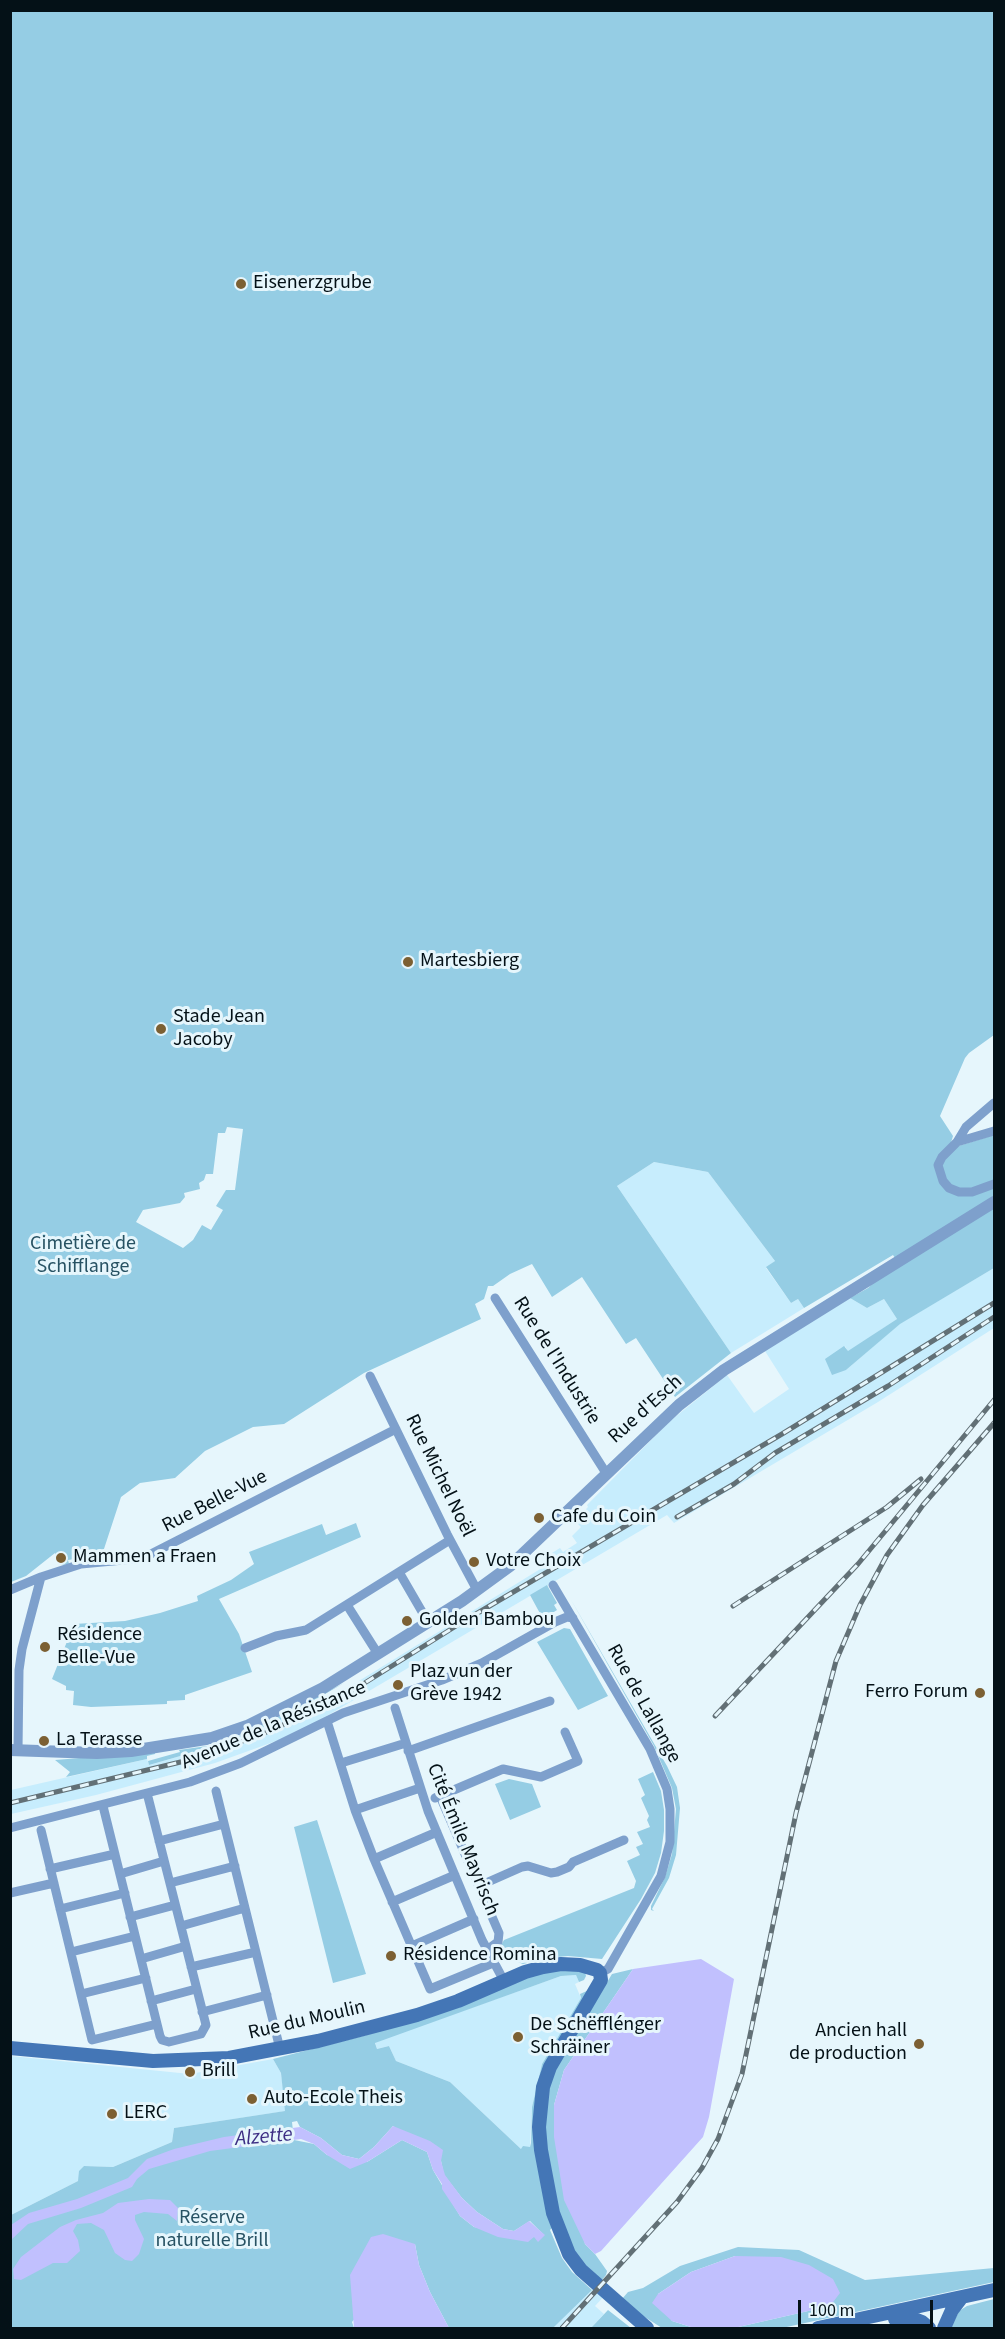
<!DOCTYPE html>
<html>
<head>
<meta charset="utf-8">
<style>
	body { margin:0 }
	#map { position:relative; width:1005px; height:2339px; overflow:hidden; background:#e6f6fc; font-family:"Source Sans 3",sans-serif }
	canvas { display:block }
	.frame { position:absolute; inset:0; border:12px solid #041117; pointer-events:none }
	.scale { position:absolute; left:798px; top:2300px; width:135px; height:27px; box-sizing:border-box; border:3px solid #041117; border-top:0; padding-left:8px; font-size:18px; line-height:21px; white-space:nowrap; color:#041117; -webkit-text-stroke:4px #e6f6fc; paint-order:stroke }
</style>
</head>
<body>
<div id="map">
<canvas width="1005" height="2339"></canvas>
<div class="frame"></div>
<div class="scale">100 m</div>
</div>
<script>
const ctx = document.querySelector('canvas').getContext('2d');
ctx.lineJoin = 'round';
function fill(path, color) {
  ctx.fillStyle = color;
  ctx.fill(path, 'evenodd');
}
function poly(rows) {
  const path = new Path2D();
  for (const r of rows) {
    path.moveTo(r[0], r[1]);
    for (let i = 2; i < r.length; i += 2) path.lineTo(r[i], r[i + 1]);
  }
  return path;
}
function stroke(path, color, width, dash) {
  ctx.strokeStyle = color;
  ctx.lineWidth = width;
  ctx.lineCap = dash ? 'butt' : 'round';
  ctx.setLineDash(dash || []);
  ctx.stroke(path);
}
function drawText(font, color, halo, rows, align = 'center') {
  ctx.font = font + ' "Source Sans 3",sans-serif';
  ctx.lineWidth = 6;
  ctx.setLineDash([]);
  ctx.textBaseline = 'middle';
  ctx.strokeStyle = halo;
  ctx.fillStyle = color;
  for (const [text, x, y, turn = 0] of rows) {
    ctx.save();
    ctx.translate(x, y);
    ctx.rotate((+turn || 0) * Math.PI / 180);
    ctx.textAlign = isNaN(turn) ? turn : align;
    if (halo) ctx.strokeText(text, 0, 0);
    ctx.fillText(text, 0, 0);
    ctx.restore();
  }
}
fill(poly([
	[654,1162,708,1172,775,1261,766,1268,791,1303,798,1299,804,1308,731,1353,617,1186],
	[994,1268,994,1328,878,1402,674,1523,667,1515,320,1720,279,1740,215,1763,96,1795,11,1814,11,1790,147,1759,149,1765,215,1746,310,1708,354,1684,550,1563,547,1556,560,1548,563,1552,577,1543,572,1536,581,1527,575,1521,588,1507,587,1505,669,1422,727,1375,754,1413,789,1389,765,1351,850,1298,867,1308,884,1299,897,1319,848,1352,845,1346,846,1370,899,1324],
	[576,1975,579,1982,575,1984,581,1998,542,2064,532,2107,530,2147,521,2149,450,2082,396,2061,389,2046,377,2049,375,2042,561,1976],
	[11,2056,190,2074,273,2059,281,2073,286,2111,174,2128,172,2142,113,2167,84,2166,78,2181,11,2215],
	[597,2285,607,2293,595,2306,604,2314,591,2328,553,2328]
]), '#c7edfd');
fill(poly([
	[11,11,994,11,994,1035,969,1053,965,1058,940,1116,953,1136,949,1149,994,1135,994,1268,900,1324,846,1370,832,1375,825,1359,844,1346,848,1351,897,1319,884,1299,867,1308,850,1298,868,1288,897,1261,893,1255,804,1308,798,1299,791,1303,766,1267,775,1261,708,1172,654,1162,617,1186,731,1353,675,1397,636,1338,626,1344,582,1277,552,1297,532,1264,510,1274,493,1286,488,1286,484,1299,475,1304,481,1319,364,1373,284,1424,253,1427,205,1451,175,1478,140,1483,121,1497,102,1555,68,1560,69,1564,63,1565,58,1562,55,1553,26,1576,11,1582],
	[227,1127,243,1129,235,1190,226,1190,216,1206,223,1210,211,1230,202,1225,193,1240,183,1248,136,1222,143,1210,180,1203,185,1197,184,1193,200,1189,199,1183,204,1180,206,1174,213,1174,218,1133,225,1133],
	[356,1523,361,1537,219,1599,239,1634,252,1672,185,1695,185,1700,167,1701,167,1704,91,1707,73,1705,74,1691,66,1690,66,1686,52,1679,74,1624,125,1621,160,1613,198,1601,197,1596,231,1580,254,1564,249,1552,322,1524,326,1535],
	[547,1585,557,1603,554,1605,557,1610,543,1619,530,1595],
	[570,1598,667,1766,677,1787,680,1808,676,1855,669,1878,652,1909,654,1911,651,1910,651,1906,665,1877,672,1854,676,1809,672,1788,654,1746],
	[564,1628,570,1629,608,1696,578,1710,537,1642],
	[344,1683,306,1705,310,1707,250,1733,215,1746,149,1765,148,1761,180,1752,179,1750,214,1745,249,1732],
	[155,1752,155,1754,147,1756,147,1759,66,1777,70,1772,55,1760],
	[653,1772,661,1791,664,1810,664,1831,661,1853,655,1873,641,1899,602,1959,568,1956,546,1958,523,1964,496,1954,504,1940,634,1888,636,1881,627,1861,640,1855,636,1847,643,1844,637,1832,650,1827,647,1820,649,1816,641,1798,645,1795,638,1779],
	[509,1779,532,1784,541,1807,510,1820,495,1784],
	[317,1820,366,1974,333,1983,294,1827],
	[562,1969,585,1972,586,1976,584,1980,579,1982,576,1975,561,1976,375,2043,377,2049,389,2046,396,2061,450,2082,521,2149,523,2146,530,2147,531,2143,532,2107,542,2064,581,1998,580,1994,589,1990,539,2086,552,2228,550,2230,562,2258,572,2272,592,2290,553,2328,449,2328,430,2292,419,2265,415,2244,352,2322,354,2328,11,2328,11,2215,78,2181,79,2171,84,2166,113,2167,172,2142,174,2128,285,2111,281,2073,273,2059,363,2036,450,2010,527,1977],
	[297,2121,300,2127,321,2138,342,2155,359,2159,374,2147,393,2126,441,2161,444,2175,462,2198,477,2212,503,2229,514,2231,530,2221,544,2235,534,2237,474,2227,460,2216,433,2170,427,2152,402,2140,367,2162,327,2155,314,2144,294,2140,292,2122],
	[633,1969,564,2070,554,2105,585,2244,595,2254,607,2271,606,2275,601,2281,587,2269,573,2251,559,2212,551,2180,544,2127,548,2089,555,2069,612,1974],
	[738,2247,799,2250,865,2280,994,2268,994,2282,782,2328,734,2328,830,2306,735,2256,691,2272,658,2294,672,2321,694,2328,662,2328,640,2314,622,2299,628,2292,643,2288,680,2266],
	[994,2299,994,2328,951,2328,959,2311,967,2306],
	[608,2310,631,2328,591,2328]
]), '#95cde4');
fill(poly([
	[701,1959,734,1979,709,2117,703,2137,601,2251,595,2254,585,2244,564,2200,554,2137,554,2105,564,2070,633,1969],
	[393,2126,430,2141,443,2150,441,2161,445,2175,462,2198,477,2212,503,2229,514,2231,529,2221,545,2235,538,2242,534,2237,528,2242,498,2237,474,2227,460,2216,442,2189,442,2184,433,2170,427,2152,402,2140,367,2162,350,2169,327,2155,314,2144,301,2139,210,2151,149,2169,137,2179,132,2187,81,2208,28,2224,11,2240,11,2225,29,2213,77,2199,128,2178,147,2159,174,2149,224,2137,300,2127,321,2138,342,2155,359,2159,374,2147],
	[149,2199,170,2200,178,2208,177,2221,168,2214,144,2212,135,2215,135,2220,144,2239,139,2254,132,2261,125,2260,115,2253,104,2230,91,2223,77,2224,73,2231,78,2240,80,2251,67,2263,53,2263,21,2280,14,2279,13,2269,21,2257,60,2227,76,2220,103,2213,118,2203],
	[383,2234,415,2244,419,2265,430,2292,449,2328,354,2328,350,2275,371,2237],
	[735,2256,781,2257,809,2265,833,2279,840,2293,830,2306,734,2328,694,2328,672,2321,652,2303,658,2294,691,2272]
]), '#c1c0fe');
stroke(poly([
	[994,1103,966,1127,957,1142,942,1157,938,1165,943,1181,949,1188,959,1192,972,1192,994,1184],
	[957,1142,994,1131],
	[495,1298,606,1473],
	[370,1376,447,1534,477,1590],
	[399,1572,428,1622],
	[553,1585,650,1749,667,1789,670,1809,670,1842,661,1876,608,1969,600,1973],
	[10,1590,41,1577,81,1564,134,1559,149,1555,396,1429],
	[347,1605,378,1654],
	[245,1648,276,1636,306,1630,450,1540],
	[395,1708,428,1811,482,1940,504,1981],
	[327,1721,355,1810,374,1859,430,1989,493,1963],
	[18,1750,19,1670,22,1649,41,1577],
	[408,1751,550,1701],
	[341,1763,406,1743],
	[216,1791,280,2049],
	[440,1796,499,1933,498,1942,487,1950],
	[435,1798,503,1769,541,1777,578,1761,565,1732],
	[103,1806,160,2036,162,2040,169,2042,201,2034,206,2025,147,1793],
	[355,1810,420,1788],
	[10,1828,190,1782,241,1763,343,1713,442,1680,482,1663,555,1622,567,1617,573,1618],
	[41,1830,92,2040,157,2024],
	[159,1841,224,1824],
	[374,1859,437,1832],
	[50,1869,115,1854],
	[120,1874,164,1861],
	[170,1883,235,1866],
	[479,1886,522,1867,528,1866,551,1873,557,1872,569,1867,573,1862,624,1840],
	[10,1893,54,1883],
	[392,1902,455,1875],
	[60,1909,125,1893],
	[130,1917,175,1905],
	[181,1926,245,1908],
	[412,1946,474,1919],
	[71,1952,135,1936],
	[141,1959,186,1946],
	[191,1967,256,1952],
	[81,1994,146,1978],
	[151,2001,196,1989],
	[202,2012,267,1995]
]), '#7ea0cc', 9);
stroke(poly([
	[10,1750,97,1753,131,1751,212,1738,247,1726,323,1688,462,1601,510,1566,679,1405,724,1370,994,1202]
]), '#7ea0cc', 12);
stroke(poly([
	[10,2048,153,2061,229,2058,318,2041,417,2015,458,2001,525,1972,543,1967,561,1964,580,1965,597,1970,600,1973,601,1980,550,2067,543,2087,539,2127,541,2150,553,2213,569,2254,581,2270,647,2328],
	[895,2319,909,2317,922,2322,929,2328],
	[818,2328,994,2290],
	[944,2328,952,2310,962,2297]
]), '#4476b6', 14);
const rail = poly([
	[677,1517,734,1484,775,1453,888,1386,994,1317],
	[733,1606,887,1507,921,1479],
	[715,1716,858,1564,994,1400],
	[10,1803,193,1759,262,1734,310,1713,355,1689,464,1621,782,1434,994,1303],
	[562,2328,677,2202,702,2168,718,2139,742,2074,796,1813,836,1661,860,1605,887,1555,923,1505,994,1423]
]);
stroke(rail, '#627076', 5);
stroke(rail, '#e6f6fc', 3, [9]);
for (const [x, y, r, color] of [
	[241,284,6,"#7c6033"],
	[408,962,6,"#7c6033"],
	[161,1029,6,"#7c6033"],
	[539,1518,6,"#7c6033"],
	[61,1558,6,"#7c6033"],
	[474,1562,6,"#7c6033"],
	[407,1621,6,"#7c6033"],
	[45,1647,6,"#7c6033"],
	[398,1685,6,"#7c6033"],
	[980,1693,6,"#7c6033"],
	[44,1741,6,"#7c6033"],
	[391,1956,6,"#7c6033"],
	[518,2037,6,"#7c6033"],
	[919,2044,6,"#7c6033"],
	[190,2072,6,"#7c6033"],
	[252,2099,6,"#7c6033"],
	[112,2114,6,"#7c6033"]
]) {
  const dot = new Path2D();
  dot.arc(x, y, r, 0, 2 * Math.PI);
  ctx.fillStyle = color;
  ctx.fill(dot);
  stroke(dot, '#e6f6fc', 2);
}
drawText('20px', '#041117', '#e6f6fc', [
	["Eisenerzgrube",253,284],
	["Martesbierg",420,962],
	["Stade Jean",173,1018],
	["Jacoby",173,1041],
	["Cafe du Coin",551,1518],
	["Mammen a Fraen",73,1558],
	["Votre Choix",486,1562],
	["Golden Bambou",419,1621],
	["Résidence",57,1636],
	["Belle-Vue",57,1659],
	["Plaz vun der",410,1673],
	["Grève 1942",410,1696],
	["Ferro Forum",968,1693,"right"],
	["La Terasse",56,1741],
	["Résidence Romina",403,1956],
	["De Schëfflénger",530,2026],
	["Schräiner",530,2049],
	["Ancien hall",907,2032,"right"],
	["de production",907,2055,"right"],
	["Brill",202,2072],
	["Auto-Ecole Theis",264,2099],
	["LERC",124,2114]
], 'left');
drawText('20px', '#275263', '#e6f6fc', [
	["Cimetière de",83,1245],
	["Schifflange",83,1268],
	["Réserve",212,2219],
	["naturelle Brill",212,2242]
]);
drawText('20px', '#041117', '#e6f6fc', [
	["Rue de l'Industrie",556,1361,58],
	["Rue d'Esch",646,1410,-42],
	["Rue Michel Noël",439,1476,64],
	["Rue Belle-Vue",215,1502,-27],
	["Rue de Lallange",643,1704,61],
	["Avenue de la Résistance",274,1726,-23],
	["Cité Émile Mayrisch",462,1840,68],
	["Rue du Moulin",307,2021,-13]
]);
drawText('italic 21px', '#3c2e84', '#e6f6fc', [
	["Alzette",264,2138,-5]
]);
</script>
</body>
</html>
